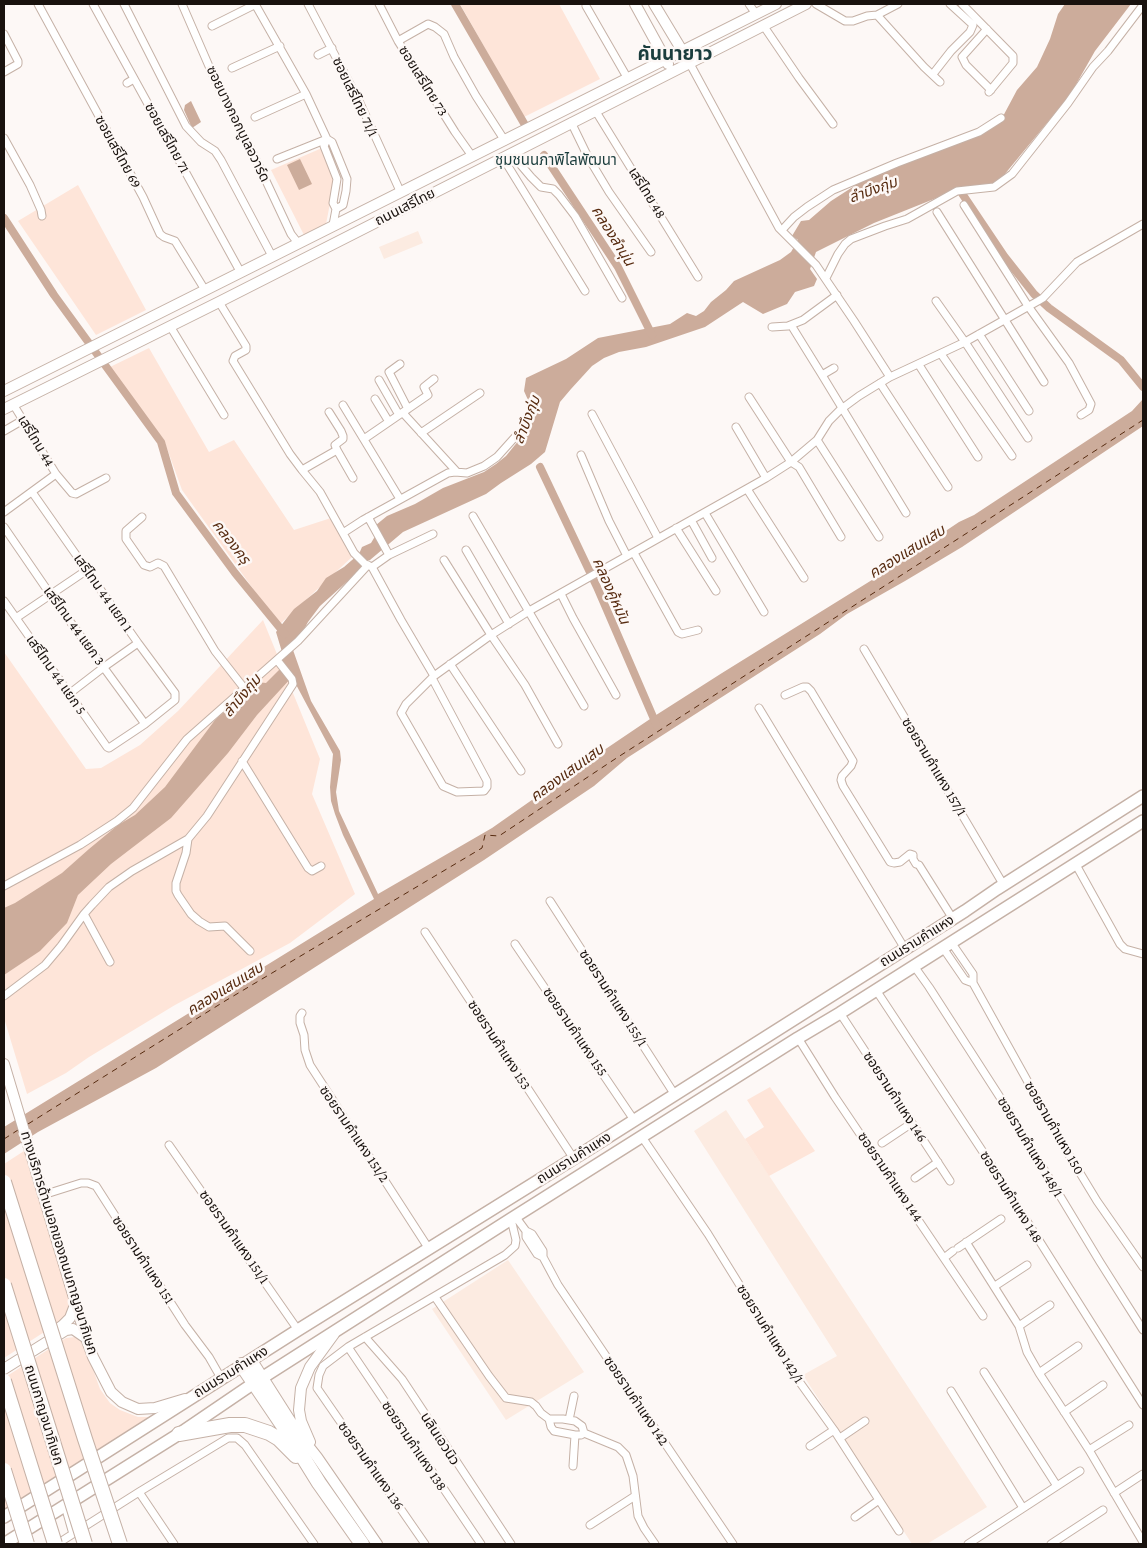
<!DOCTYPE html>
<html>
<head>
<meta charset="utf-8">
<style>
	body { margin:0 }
	#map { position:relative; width:1147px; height:1548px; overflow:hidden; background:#fdf8f6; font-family:"Crimson Pro",serif }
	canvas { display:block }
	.frame { position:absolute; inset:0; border:5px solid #19120e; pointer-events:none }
</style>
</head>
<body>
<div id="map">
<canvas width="1147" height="1548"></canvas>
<div class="frame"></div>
</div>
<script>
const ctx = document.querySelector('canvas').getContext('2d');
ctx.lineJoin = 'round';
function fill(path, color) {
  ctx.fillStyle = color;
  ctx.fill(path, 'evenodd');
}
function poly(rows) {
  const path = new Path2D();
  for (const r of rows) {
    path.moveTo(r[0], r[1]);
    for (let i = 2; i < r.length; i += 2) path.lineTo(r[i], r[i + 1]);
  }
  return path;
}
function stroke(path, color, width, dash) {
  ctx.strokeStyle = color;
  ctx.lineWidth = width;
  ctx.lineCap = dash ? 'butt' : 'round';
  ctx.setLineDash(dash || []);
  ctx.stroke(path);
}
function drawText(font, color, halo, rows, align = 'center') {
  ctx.font = font + ' "Crimson Pro","Noto Sans Thai",serif';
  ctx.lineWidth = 5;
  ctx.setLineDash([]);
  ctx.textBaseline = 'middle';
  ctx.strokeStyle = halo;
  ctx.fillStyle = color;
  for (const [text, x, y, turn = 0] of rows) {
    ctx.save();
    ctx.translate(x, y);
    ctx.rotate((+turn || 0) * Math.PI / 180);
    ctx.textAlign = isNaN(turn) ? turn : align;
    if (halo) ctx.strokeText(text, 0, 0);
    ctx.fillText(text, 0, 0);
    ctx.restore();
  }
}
fill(poly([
	[418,231,423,243,384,259,379,247],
	[726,1110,987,1507,927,1544,912,1544,803,1375,837,1356,694,1131],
	[508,1260,584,1372,506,1420,432,1309]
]), '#fcebe1');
fill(poly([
	[460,4,559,4,600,79,524,117],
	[322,148,334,183,326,224,304,235,271,170],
	[78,185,146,310,96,335,18,221],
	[149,348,209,452,234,440,294,530,331,518,352,557,279,625,182,490,164,440,110,367],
	[263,620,320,759,312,794,355,894,290,943,175,1005,89,1057,66,1073,27,1094,4,1018,4,652,86,769,101,768,140,745,178,711],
	[770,1087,815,1151,769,1176,745,1139,764,1127,747,1100],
	[27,1149,72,1306,66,1318,4,1358,4,1164],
	[75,1337,84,1344,100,1389,110,1403,120,1410,138,1417,153,1417,4,1509,4,1378,66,1338]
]), '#fee5d9');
fill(poly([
	[1065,4,1131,4,1095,51,1070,95,995,186,949,193,874,223,816,252,810,269,817,279,814,286,795,292,787,304,763,314,743,302,705,327,646,347,619,352,604,358,592,366,571,389,560,402,545,452,531,464,501,483,486,494,403,532,370,560,366,561,364,568,350,579,320,606,308,622,293,650,311,701,340,751,341,760,336,792,339,811,378,894,492,828,576,769,653,717,722,673,880,575,959,522,974,515,1132,411,1143,399,1143,426,962,547,905,581,847,614,820,634,627,758,594,786,484,860,156,1068,38,1132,4,1154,4,1127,374,899,343,835,335,814,331,801,330,787,333,754,292,677,257,715,228,753,171,818,111,864,78,895,67,923,40,951,4,975,4,908,15,903,62,873,89,849,118,825,135,815,165,787,215,720,257,682,266,683,282,667,282,652,276,632,294,609,317,591,326,578,344,567,359,554,362,547,371,543,377,533,376,525,387,516,415,504,443,488,484,472,496,464,506,456,519,440,527,424,528,400,524,391,526,378,566,359,598,338,670,324,687,313,696,316,704,311,711,302,726,290,734,281,780,260,791,252,798,240,792,236,801,221,809,220,831,201,862,181,1001,120,1017,90,1037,67,1050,39,1058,14],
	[191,101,201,122,192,128,184,110,185,105],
	[300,159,312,184,299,190,287,165]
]), '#ccac9b');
stroke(poly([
	[455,4,525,125],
	[544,155,618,267,652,335],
	[957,186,1004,256,1034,294,1049,308,1121,360,1143,387],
	[4,218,54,295,161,442,176,493,235,573,285,634],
	[540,467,597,587,657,726]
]), '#ccac9b', 8);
stroke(poly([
	[28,1124,225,1001,482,848,485,835,499,836,615,759,1143,420],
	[4,1139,18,1130]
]), '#572b10', 1, [6, 5]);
const street = poly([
	[38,4,143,197,160,234,164,237,175,241,205,290],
	[93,4,241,273],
	[124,4,186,126,201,142,215,151,221,160,272,256],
	[182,4,215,80,251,149,291,234,298,243],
	[255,4,306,94,327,139,332,142,343,169,347,179,346,191,343,205,336,209],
	[308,4,360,103,400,191],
	[379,4,398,41,455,132,472,156],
	[749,4,756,14],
	[816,4,845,21,853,21,867,16,877,15,924,67,940,82],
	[962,4,1013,56,1013,63,989,92],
	[586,6,628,79],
	[877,15,898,4],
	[763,25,799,78,833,124],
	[212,26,256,4],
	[987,29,962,57,966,65,991,90],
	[4,34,18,61,18,64,4,72],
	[398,41,428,24,435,27,444,34,454,57,476,96,505,141],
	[318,55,332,48],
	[689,62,779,228,816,265,854,321,890,377],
	[232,68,280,46],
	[933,74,951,51,970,32,973,25,950,4],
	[127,83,134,79],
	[595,110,698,277],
	[255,117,306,94],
	[571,122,588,157,609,192,651,252],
	[4,138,30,185,41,210,42,216],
	[327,139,324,146,337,179,333,203,336,209,333,225],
	[514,152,520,164,531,177,541,187,553,189,559,195,575,216,622,298],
	[503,158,585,291],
	[277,159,327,139],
	[964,205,1028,306,1069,363,1091,404,1089,410,1081,415],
	[937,212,1044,382],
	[782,230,794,217,807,207,833,190,897,163,979,132,1001,118],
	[826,278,838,254,845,244,851,239,885,226,907,219,957,191,994,187,1012,174,1068,103,1093,67,1108,51,1143,5],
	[936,301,965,342,1028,438],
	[219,302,246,346,246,350,235,356,233,361,290,454,302,470],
	[791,325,822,375],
	[170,326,224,415],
	[772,327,788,326,803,320,837,295],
	[979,334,1029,411],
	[941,354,1012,456],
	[400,364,389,372,408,409],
	[919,365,978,457],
	[834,368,822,375,906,513],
	[379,380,399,415],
	[880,383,948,487],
	[749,397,791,462,799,467,841,537],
	[375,399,389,422],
	[13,404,56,474,72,493,76,494,106,478],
	[343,405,400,499],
	[329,412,341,431,343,436,343,439,335,445,337,450],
	[403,413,457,472],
	[592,414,658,538],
	[736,427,766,478],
	[4,431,23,420],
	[421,433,480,393],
	[364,439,428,395,424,387,434,379],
	[817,440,879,537],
	[581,455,609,521,627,556],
	[353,478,337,450,302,470,320,492,354,553,365,564,372,567,401,620,434,676],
	[747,489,804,578],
	[4,512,56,474],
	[705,513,764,612],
	[473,516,584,706],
	[142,517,126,531,126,539,144,565,150,567,158,563,164,566,215,651,244,688],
	[368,517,389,555],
	[691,520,712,558],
	[4,527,50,594,145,724],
	[676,528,716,591],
	[343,533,363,520,448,473,455,472,467,473,484,466,497,457,515,437],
	[466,550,509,624],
	[634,553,678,632,682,634,698,630],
	[444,560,491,635,525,685,558,744],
	[372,567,389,555,433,534],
	[561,594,573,618,616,695],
	[4,601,107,747,109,748,145,724,175,700,175,693,138,643,32,492],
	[16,618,87,570],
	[864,649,1003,884],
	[450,664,521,771],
	[432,678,487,781,487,787,484,791,457,792,443,786,401,713,406,704,434,676,491,635,529,611,766,478,791,462,817,440,829,421,840,410,859,396,890,377,965,342,1038,301,1043,298,1077,262,1143,224],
	[69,694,104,667,138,643],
	[785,695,803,687,807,687,811,691,853,761,851,766,842,776,841,780,843,786,890,862,894,863,900,862,910,854,913,855],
	[759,708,905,949],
	[242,761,308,868,312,871,321,866],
	[188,839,186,853,176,883,176,891,178,895,191,914,199,921,209,927,225,926,250,951],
	[913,855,913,859,916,864,919,865,953,919],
	[1075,863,1120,944,1125,949,1143,954],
	[4,886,80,845,117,821,133,808,187,739,298,641,368,565],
	[550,901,675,1095],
	[84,914,92,905,109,887,132,871,188,839,207,816,293,684,292,679,277,660],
	[425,932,574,1159],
	[515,944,634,1120],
	[943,948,965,980,973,983,973,974,951,942],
	[914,966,929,987,1005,1105,1100,1262,1143,1330],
	[973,983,1063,1145,1097,1201,1143,1267],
	[876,990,987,1158,1143,1405],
	[4,996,45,965,61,946,84,914,110,962],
	[302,1013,300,1016,300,1023,304,1035,305,1050,310,1065,429,1249],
	[840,1013,950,1181],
	[798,1038,835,1097,983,1316],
	[642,1137,708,1234,801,1384,834,1430,899,1531],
	[882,1143,912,1123],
	[169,1145,298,1330],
	[915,1178,938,1162],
	[43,1195,81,1183,88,1183,96,1186,185,1325,209,1357,221,1378],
	[515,1216,526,1231],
	[966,1242,1019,1326,1027,1352,1039,1373,1089,1450,1143,1542],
	[958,1248,1001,1219],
	[543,1257,537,1254,526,1237,526,1231,532,1234,543,1251,543,1257,558,1285,733,1544],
	[944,1258,953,1251],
	[995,1286,1027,1265],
	[435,1297,489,1376,506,1398,531,1402,536,1406,541,1413,549,1419,551,1427,554,1431,575,1435,581,1435,584,1433,618,1447,626,1455,633,1476,638,1516,644,1528,655,1544],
	[1019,1326,1050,1305],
	[365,1337,402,1379,511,1544],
	[348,1347,481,1544],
	[984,1372,1057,1486],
	[1039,1373,1078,1346],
	[951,1391,1023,1508],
	[1064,1412,1103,1385],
	[549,1419,563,1419,575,1421,582,1426,584,1433],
	[569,1420,574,1396],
	[840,1438,865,1421],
	[810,1446,834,1430],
	[1089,1450,1129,1425],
	[573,1466,575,1435],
	[139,1492,174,1544],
	[1114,1493,1143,1474],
	[65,1506,73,1534],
	[855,1517,879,1500],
	[590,1525,635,1496],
	[57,1544,139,1492,228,1438,237,1438,245,1445,314,1544],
	[425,1544,317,1388,319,1375,323,1366,348,1347,505,1255,515,1246,516,1240,511,1219],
	[968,1544,1080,1471],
	[1051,1544,1103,1510]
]);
const secondary = poly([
	[635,4,668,64],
	[654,4,686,57],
	[4,391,776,4],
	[4,409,219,302,806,4],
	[4,1064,86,1338,93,1357,111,1392,122,1402,138,1409,155,1408,185,1399],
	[55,1331,63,1325,70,1318,75,1305],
	[251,1359,298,1433,317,1457,377,1544],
	[4,1369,66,1330,73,1329,86,1338],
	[310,1442,301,1421,299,1410,301,1388,310,1367,334,1334]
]);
const primary = poly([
	[4,1517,298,1330,589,1149,965,911,997,889,1143,796],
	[4,1544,179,1434,254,1383,511,1219,798,1038,840,1013,1143,821]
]);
const highway = poly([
	[242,1365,288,1433,319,1483,362,1544],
	[179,1434,230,1425,245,1425,269,1433,279,1439,296,1456]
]);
stroke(street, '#c5b1a6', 9);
stroke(secondary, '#c5b1a6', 12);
stroke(primary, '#c5b1a6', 14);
stroke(highway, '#c5b1a6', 16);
stroke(street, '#fff', 7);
stroke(secondary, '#fff', 10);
stroke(primary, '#fff', 11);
stroke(highway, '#fff', 14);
const highwayBridge = poly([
	[4,1182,85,1439,120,1544],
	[4,1285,85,1544],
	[4,1381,55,1544],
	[4,1470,27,1544]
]);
stroke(highwayBridge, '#c5b1a6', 16, []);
stroke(highwayBridge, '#fff', 14);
drawText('14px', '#19120e', '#fdf8f6', [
	["ซอยเสรีไทย 73",423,81,58],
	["ซอยเสรีไทย 71/1",355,97,64],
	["ซอยบางกอกบูเลอวาร์ด",238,124,64],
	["ซอยเสรีไทย 71",167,138,61],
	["ซอยเสรีไทย 69",118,152,61],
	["เสรีไทย 48",647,193,58],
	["ถนนเสรีไทย",405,207,-27],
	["เสรีไทน 44",36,441,59],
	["เสรีไทน 44 แยก 1",103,593,55],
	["เสรีไทน 44 แยก 3",74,626,54],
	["เสรีไทน 44 แยก 5",56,675,55],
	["ซอยรามคำแหง 157/1",934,767,59],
	["ถนนรามคำแหง",917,941,-32],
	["ซอยรามคำแหง 155/1",613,998,57],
	["ซอยรามคำแหง 155",575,1032,56],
	["ซอยรามคำแหง 153",499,1045,57],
	["ซอยรามคำแหง 146",895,1097,57],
	["ซอยรามคำแหง 150",1054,1128,60],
	["ซอยรามคำแหง 151/2",354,1134,56],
	["ซอยรามคำแหง 148/1",1030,1147,59],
	["ถนนรามคำแหง",574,1158,-32],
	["ซอยรามคำแหง 144",890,1177,56],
	["ซอยรามคำแหง 148",1011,1197,58],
	["ซอยรามคำแหง 151/1",234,1237,55],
	["ทางบริการด้านนอกของถนนกาญจนาภิเษก",59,1243,73],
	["ซอยรามคำแหง 151",143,1260,57],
	["ซอยรามคำแหง 142/1",770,1334,58],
	["ถนนรามคำแหง",231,1372,-32],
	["ซอยรามคำแหง 142",636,1401,56],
	["ถนนกาญจนาภิเษก",44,1415,73],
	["นลินเอวนิว",440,1439,57],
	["ซอยรามคำแหง 138",414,1446,56],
	["ซอยรามคำแหง 136",371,1466,55]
]);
drawText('15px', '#1b3d3d', '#fdf8f6', [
	["ชุมชนนภาพิไลพัฒนา",556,160]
]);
drawText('italic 15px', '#572b10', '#fdf8f6', [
	["ลำบึงกุ่ม",873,190,-20],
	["คลองลำนุ่น",613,236,58],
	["ลำบึงกุ่ม",527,420,-69],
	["คลองครุ",231,542,52],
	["คลองแสนแสบ",907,552,-32],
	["คลองคู้หมัน",611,591,66],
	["ลำบึงกุ่ม",242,696,-50],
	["คลองแสนแสบ",567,773,-36],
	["คลองแสนแสบ",225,989,-32]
]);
drawText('bold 19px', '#1b3d3d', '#fdf8f6', [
	["คันนายาว",675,54]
]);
</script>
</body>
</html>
